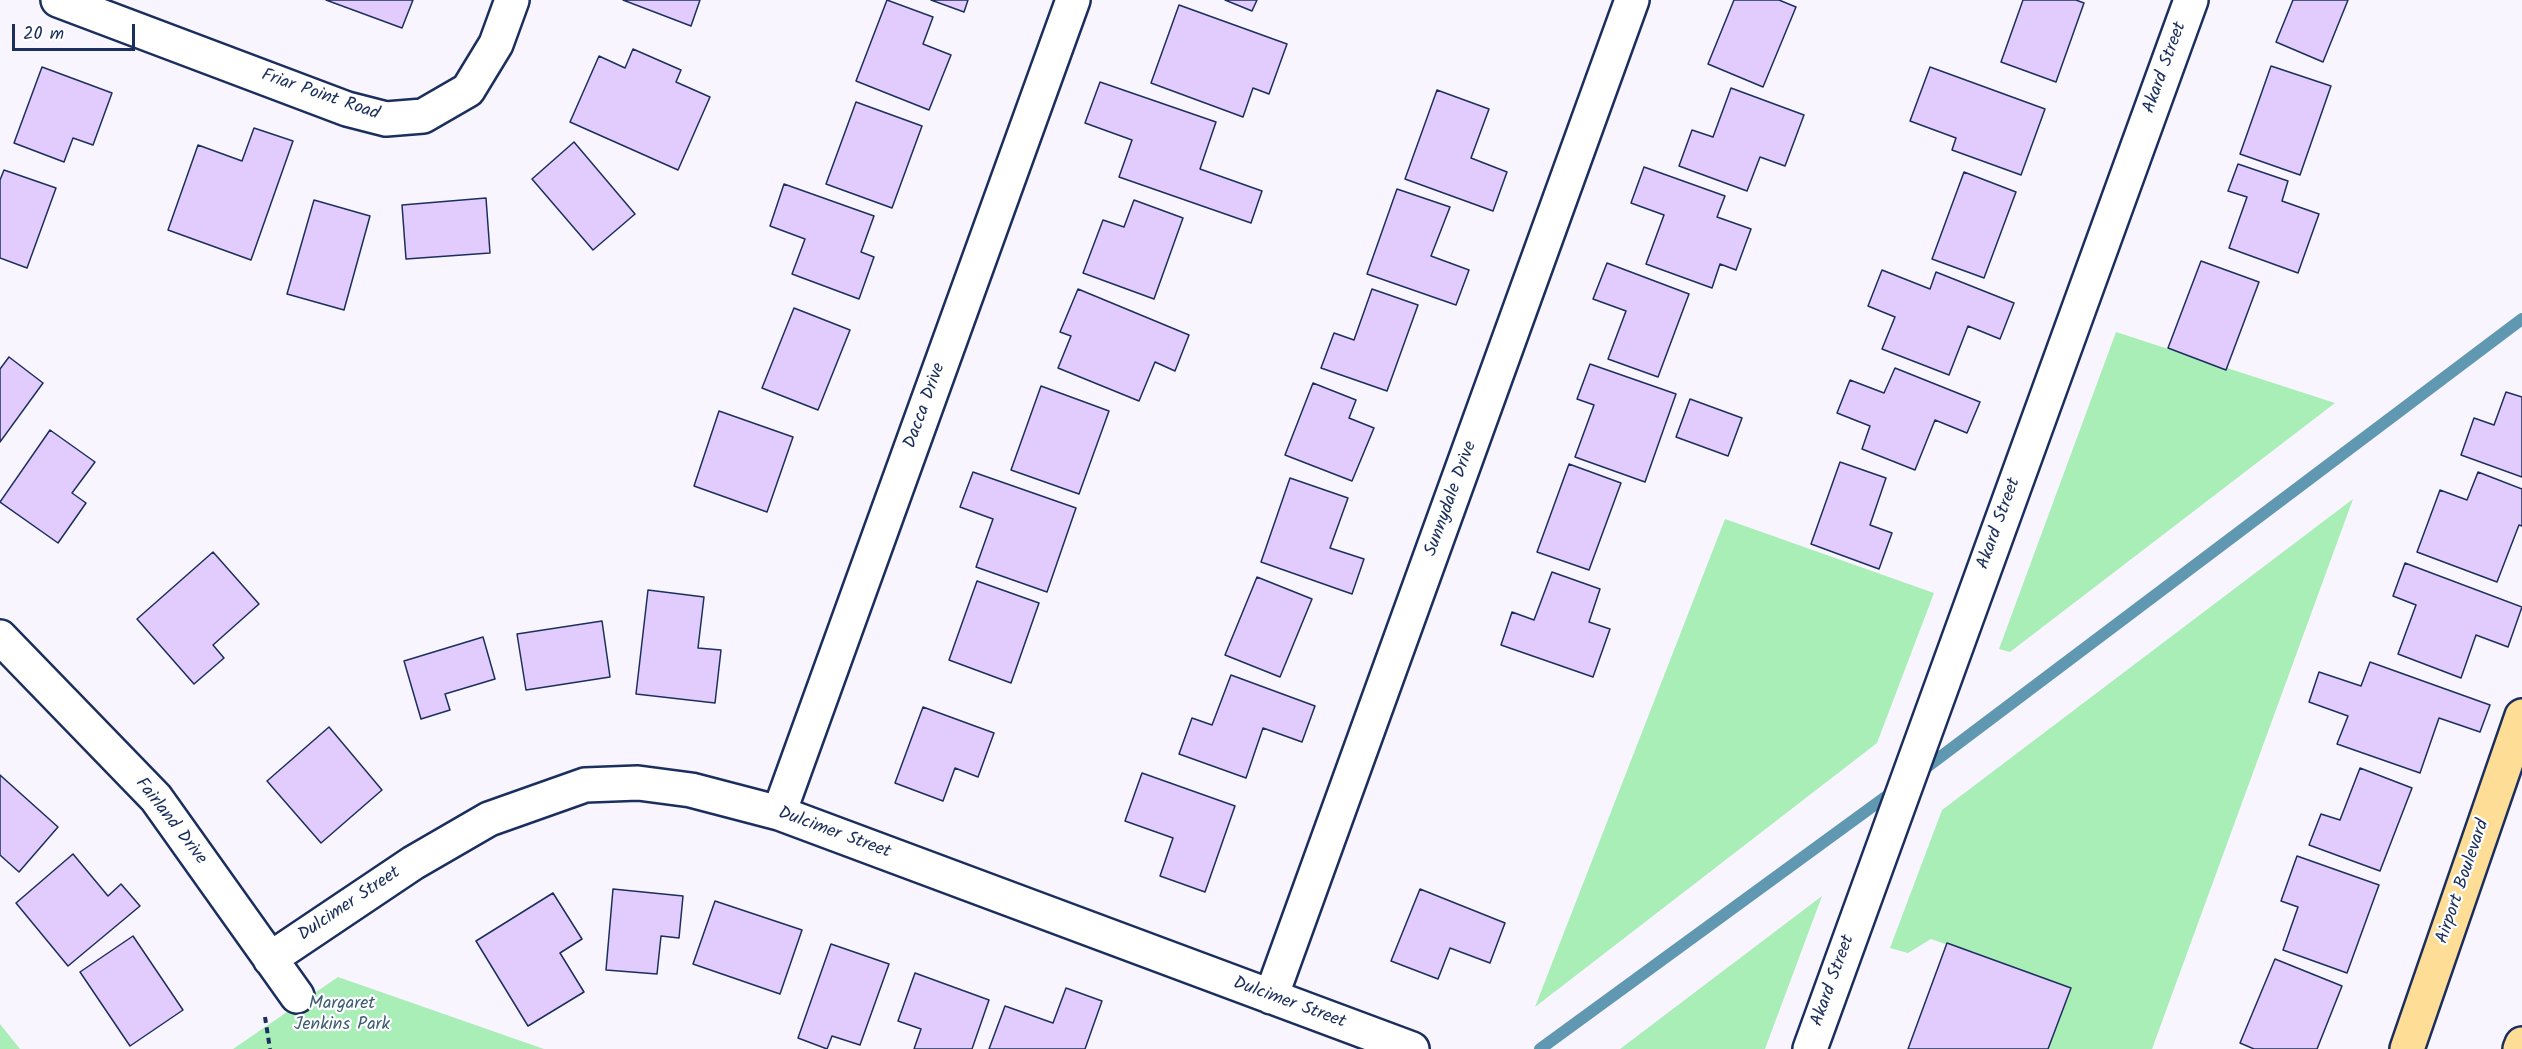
<!DOCTYPE html>
<html>
<head>
<meta charset="utf-8">
<style>
	body { margin:0 }
	#map { position:relative; width:2522px; height:1049px; overflow:hidden; background:#f9f5ff; font-family:Kalam,sans-serif }
	canvas { display:block }
	.scale { position:absolute; left:12px; top:24px; width:123px; height:27px; box-sizing:border-box; border:3px solid #1b2f5e; border-top:0; padding-left:8px; font-size:18px; line-height:21px; white-space:nowrap; color:#1b2f5e; -webkit-text-stroke:4px #fff; paint-order:stroke }
</style>
</head>
<body>
<div id="map">
<canvas width="2522" height="1049"></canvas>
<div class="scale">20 m</div>
</div>
<script>
const ctx = document.querySelector('canvas').getContext('2d');
ctx.lineJoin = 'round';
function fill(path, color) {
  ctx.fillStyle = color;
  ctx.fill(path, 'evenodd');
}
function poly(rows) {
  const path = new Path2D();
  for (const r of rows) {
    path.moveTo(r[0], r[1]);
    for (let i = 2; i < r.length; i += 2) path.lineTo(r[i], r[i + 1]);
  }
  return path;
}
function stroke(path, color, width, dash) {
  ctx.strokeStyle = color;
  ctx.lineWidth = width;
  ctx.lineCap = dash ? 'butt' : 'round';
  ctx.setLineDash(dash || []);
  ctx.stroke(path);
}
function drawText(font, color, halo, rows, align = 'center') {
  ctx.font = font + ' Kalam,sans-serif';
  ctx.lineWidth = 4.5;
  ctx.setLineDash([]);
  ctx.textBaseline = 'middle';
  ctx.strokeStyle = halo;
  ctx.fillStyle = color;
  for (const [text, x, y, turn = 0] of rows) {
    ctx.save();
    ctx.translate(x, y);
    ctx.rotate((+turn || 0) * Math.PI / 180);
    ctx.textAlign = isNaN(turn) ? turn : align;
    if (halo) ctx.strokeText(text, 0, 0);
    ctx.fillText(text, 0, 0);
    ctx.restore();
  }
}
fill(poly([
	[2116,332,2335,403,2010,652,1999,649],
	[2353,499,2152,1049,2048,1049,2070,988,1931,939,1908,953,1890,948,1942,810],
	[1725,519,1934,593,1877,743,1535,1007],
	[1822,896,1765,1049,1620,1049],
	[338,977,544,1049,233,1049],
	[0,1024,20,1049,0,1049]
]), '#a9edb7');
stroke(poly([
	[1919,773,2522,319],
	[1540,1049,1895,790]
]), '#5f98b0', 12);
const building = poly([
	[326,0,413,0,402,28,326,0],
	[623,0,700,0,691,26,623,0],
	[887,0,933,17,923,44,951,55,929,110,856,81,887,0],
	[931,0,968,0,964,12,931,0],
	[1225,0,1257,0,1252,11,1225,0],
	[1734,0,1779,0,1796,7,1763,87,1708,64,1734,0],
	[2023,0,2076,0,2084,3,2056,82,2001,62,2023,0],
	[2293,0,2348,0,2323,62,2276,42,2293,0],
	[1179,5,1287,44,1269,94,1253,88,1243,117,1151,83,1179,5],
	[633,49,681,70,676,82,710,97,678,170,570,122,599,56,625,68,633,49],
	[2271,66,2331,86,2300,175,2240,154,2271,66],
	[42,67,112,93,93,145,73,138,64,162,14,143,42,67],
	[1930,67,2045,109,2021,175,1952,150,1956,138,1910,121,1930,67],
	[1100,82,1216,122,1200,169,1262,191,1251,223,1119,177,1132,140,1085,123,1100,82],
	[1731,88,1804,115,1785,166,1760,157,1747,191,1679,166,1692,130,1713,137,1731,88],
	[1437,90,1489,109,1471,158,1507,172,1493,211,1405,179,1437,90],
	[856,102,922,126,892,208,826,184,856,102],
	[254,128,293,141,251,260,168,230,198,145,242,161,254,128],
	[574,142,635,214,593,250,532,179,574,142],
	[2238,164,2288,181,2282,201,2319,214,2298,273,2229,248,2247,197,2228,191,2238,164],
	[1644,167,1725,196,1717,217,1751,229,1736,270,1720,264,1712,288,1646,264,1664,215,1631,203,1644,167],
	[4,170,56,188,27,268,0,258,0,180,4,170],
	[1964,172,2016,192,1984,278,1932,259,1964,172],
	[784,184,874,216,861,252,874,257,859,299,792,274,805,239,770,226,784,184],
	[1397,189,1450,207,1431,256,1469,270,1456,305,1367,274,1397,189],
	[486,198,490,253,406,259,402,205,486,198],
	[314,200,370,216,344,310,287,294,314,200],
	[1134,200,1183,218,1154,299,1083,273,1103,220,1124,227,1134,200],
	[2201,261,2259,282,2226,370,2168,348,2201,261],
	[1607,263,1689,294,1658,377,1608,359,1626,311,1593,299,1607,263],
	[1882,270,1930,289,1936,272,2014,303,2000,339,1968,326,1949,375,1882,349,1895,317,1868,306,1882,270],
	[1078,289,1189,335,1175,371,1155,362,1139,401,1058,368,1071,336,1060,332,1078,289],
	[1372,289,1418,305,1387,391,1321,368,1334,333,1354,340,1372,289],
	[794,308,850,330,818,410,762,388,794,308],
	[9,357,43,383,0,442,0,369,9,357],
	[1590,364,1676,394,1645,482,1575,457,1594,405,1577,399,1590,364],
	[1895,368,1980,402,1967,433,1935,420,1915,470,1862,449,1870,426,1837,413,1850,380,1884,393,1895,368],
	[1313,383,1356,400,1349,418,1374,428,1352,481,1285,455,1313,383],
	[1041,386,1109,411,1079,494,1011,470,1041,386],
	[2506,392,2522,397,2522,477,2461,455,2474,418,2494,425,2506,392],
	[1690,399,1742,418,1728,456,1676,437,1690,399],
	[719,411,793,437,767,512,694,486,719,411],
	[50,430,95,462,72,493,86,503,58,543,0,502,50,430],
	[1840,462,1886,478,1870,525,1892,533,1879,569,1811,544,1840,462],
	[1569,464,1621,483,1589,570,1537,552,1569,464],
	[973,472,1076,508,1047,592,976,567,993,519,960,507,973,472],
	[2478,472,2522,489,2522,526,2519,525,2497,582,2417,552,2440,490,2467,500,2478,472],
	[1290,478,1348,498,1330,548,1364,559,1352,594,1261,562,1290,478],
	[213,552,259,604,213,645,224,658,194,684,137,619,213,552],
	[2405,563,2522,607,2508,647,2476,635,2461,678,2398,654,2416,605,2393,596,2405,563],
	[1552,572,1600,589,1589,622,1610,629,1593,677,1501,645,1512,612,1534,620,1552,572],
	[1257,577,1312,599,1280,677,1225,655,1257,577],
	[977,581,1039,603,1011,683,949,660,977,581],
	[648,590,704,597,698,648,721,650,715,703,636,694,648,590],
	[602,621,610,677,526,690,517,634,602,621],
	[483,637,495,679,445,694,450,710,421,719,404,661,483,637],
	[2370,662,2490,705,2480,732,2439,718,2420,773,2337,744,2348,716,2309,702,2319,672,2361,686,2370,662],
	[1231,675,1315,706,1302,742,1263,728,1246,778,1179,754,1192,718,1212,725,1231,675],
	[923,707,994,733,978,777,955,768,943,801,895,783,923,707],
	[329,727,382,790,321,843,267,781,329,727],
	[2360,768,2412,788,2380,871,2309,845,2321,814,2340,820,2360,768],
	[1142,773,1235,806,1205,892,1160,876,1173,838,1125,821,1142,773],
	[0,775,58,827,19,872,0,855,0,775],
	[73,854,108,896,121,884,140,906,68,966,16,903,73,854],
	[2297,856,2379,885,2347,973,2283,950,2298,907,2281,901,2297,856],
	[613,889,683,896,679,938,661,936,657,974,606,970,613,889],
	[1420,889,1505,923,1490,963,1450,948,1438,979,1391,961,1420,889],
	[553,893,582,939,560,953,584,992,528,1026,476,941,553,893],
	[715,901,802,930,780,994,693,964,715,901],
	[133,936,183,1010,130,1046,80,972,133,936],
	[1947,943,2071,988,2048,1049,1908,1049,1947,943],
	[831,944,889,964,860,1045,832,1036,827,1049,798,1038,831,944],
	[2275,959,2342,986,2317,1049,2254,1049,2240,1043,2275,959],
	[915,973,989,1000,972,1049,914,1049,921,1029,898,1021,915,973],
	[1066,988,1102,1001,1085,1049,989,1049,1005,1006,1053,1023,1066,988]
]);
fill(building, '#e2ccfd');
stroke(building, '#1b2f5e', 1.5);
const minor = poly([
	[58,0,347,109,386,119,423,116,468,90,496,44,512,0],
	[0,637,156,798,297,996],
	[779,813,1073,0],
	[270,959,413,863,489,819,585,785,638,783,691,790,779,813,1412,1049],
	[1271,997,1632,0],
	[1810,1049,2191,0]
]);
const major = poly([
	[2407,1049,2522,716],
	[2520,1049,2522,1044]
]);
stroke(minor, '#1b2f5e', 38);
stroke(major, '#1b2f5e', 38);
stroke(poly([
	[265,1017,270,1049]
]), '#1b2f5e', 4, [6, 4.5]);
stroke(minor, '#fff', 33);
stroke(major, '#fedd96', 33);
drawText('18px', '#1b2f5e', '#fff', [
	["Akard Street",2166,68,-70],
	["Friar Point Road",320,96,19],
	["Dacca Drive",926,406,-70],
	["Sunnydale Drive",1452,499,-70],
	["Akard Street",2000,524,-70],
	["Fairland Drive",170,822,52],
	["Dulcimer Street",834,834,20],
	["Airport Boulevard",2464,882,-71],
	["Dulcimer Street",350,905,-34],
	["Akard Street",1834,981,-70],
	["Dulcimer Street",1289,1004,20]
]);
drawText('18px', '#3e5e74', '#fff', [
	["Margaret",342,1005],
	["Jenkins Park",342,1026]
]);
</script>
</body>
</html>
